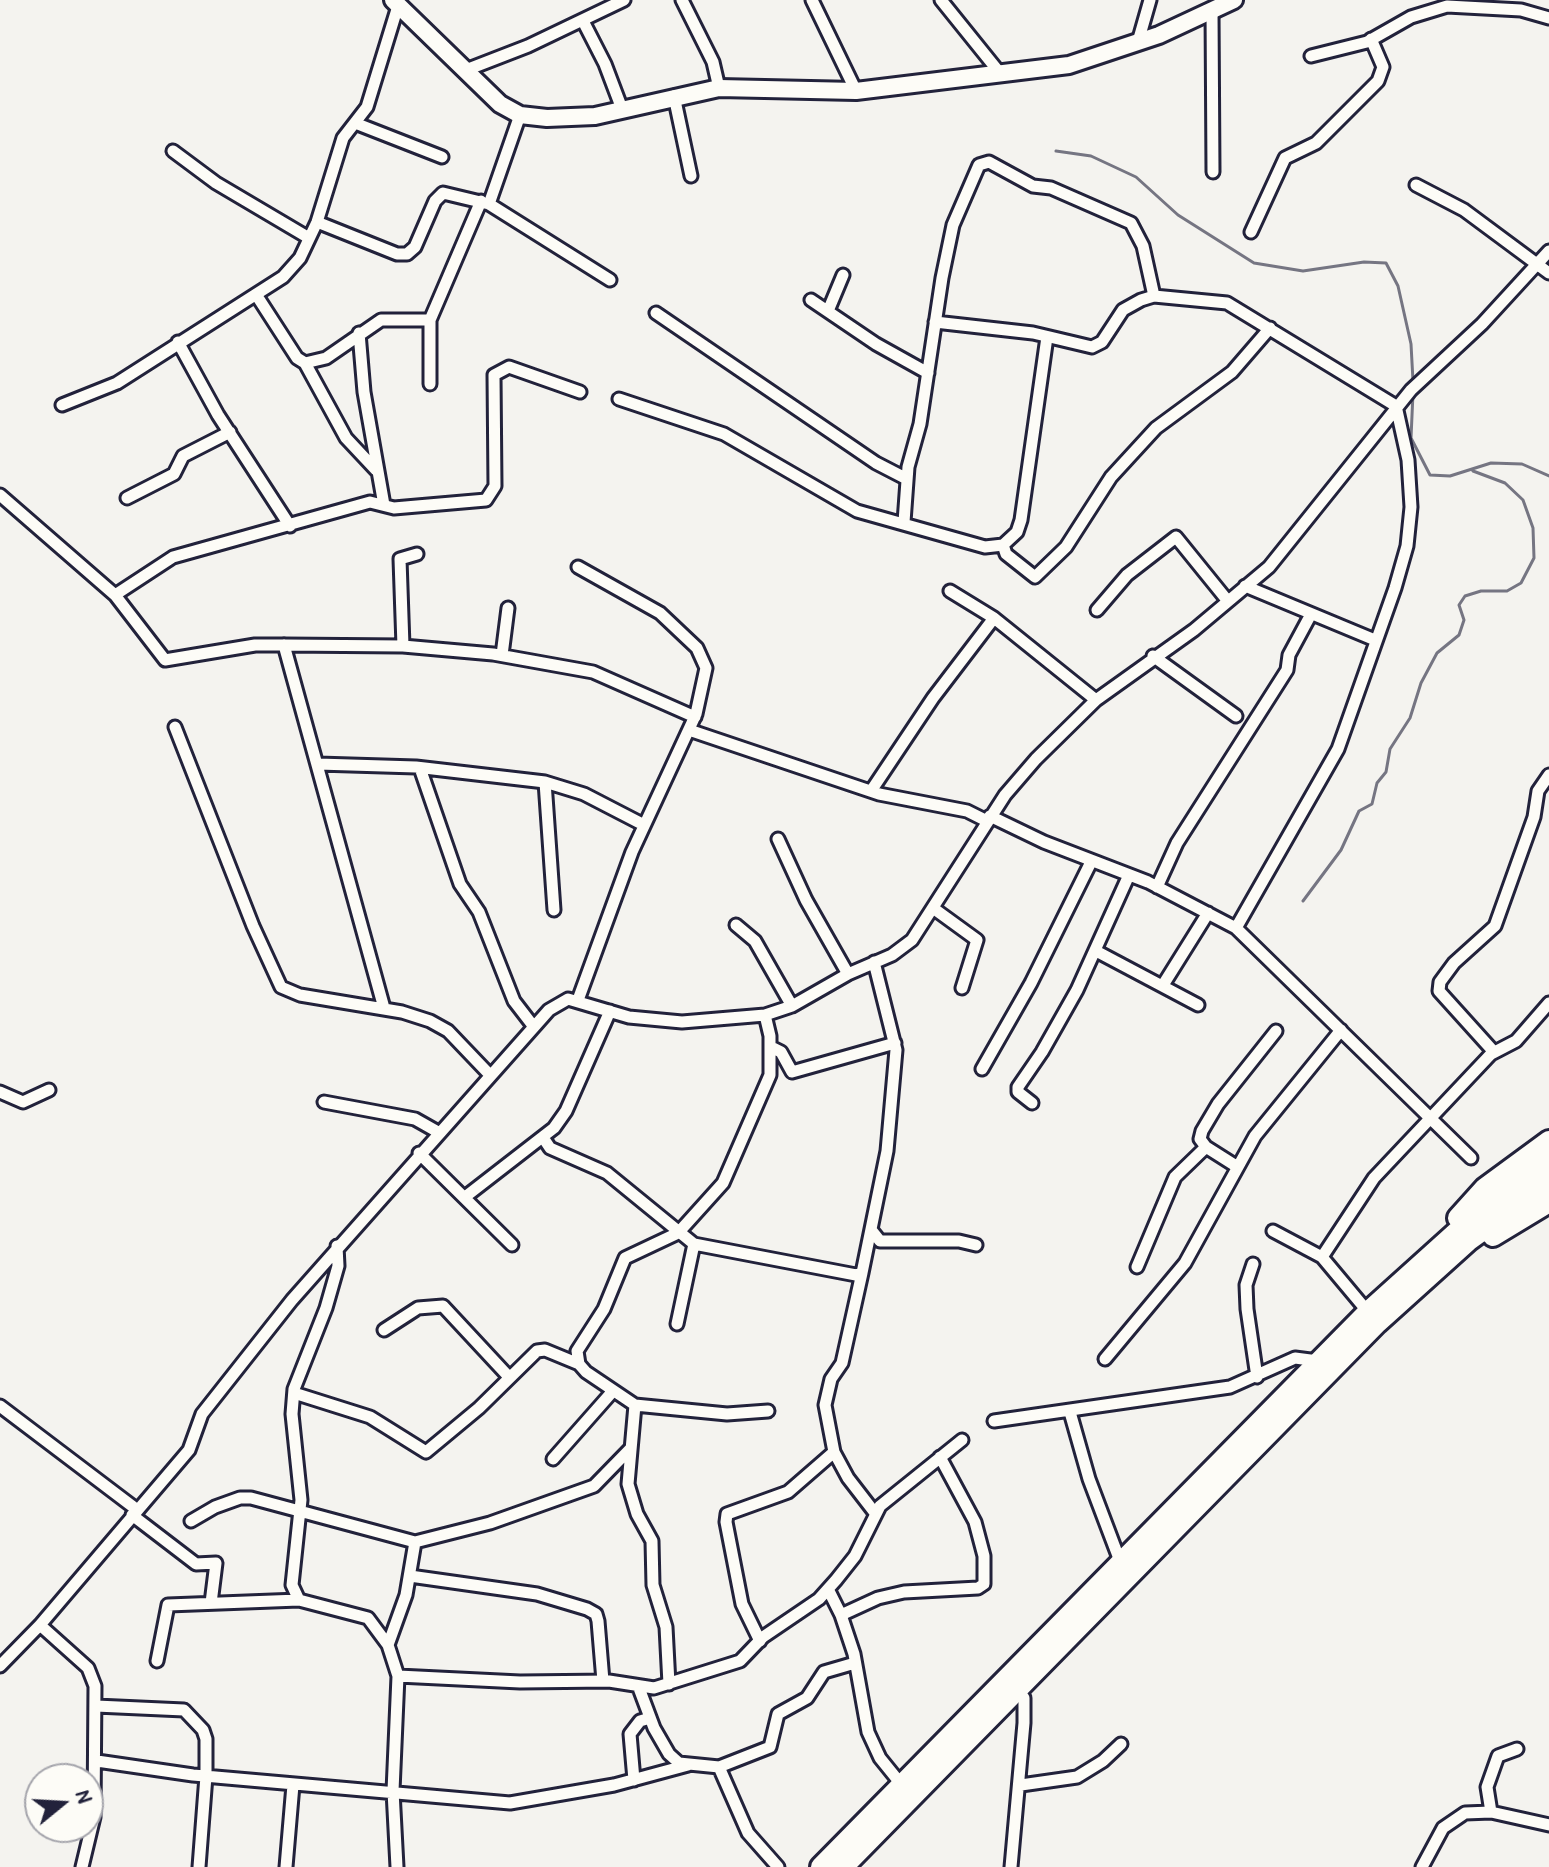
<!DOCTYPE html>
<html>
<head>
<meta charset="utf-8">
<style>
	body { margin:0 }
	#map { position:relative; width:1549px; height:1867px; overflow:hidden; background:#f4f3ef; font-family:"Patrick Hand",sans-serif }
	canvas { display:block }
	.north { position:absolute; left:24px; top:1763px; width:80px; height:80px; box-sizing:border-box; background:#fdfcf7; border:2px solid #a5a5ac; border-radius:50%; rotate:72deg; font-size:22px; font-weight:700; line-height:32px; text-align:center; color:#22223b }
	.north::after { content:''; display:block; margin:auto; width:28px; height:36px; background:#22223b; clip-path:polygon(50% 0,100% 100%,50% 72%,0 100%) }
</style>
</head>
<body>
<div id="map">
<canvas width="1549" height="1867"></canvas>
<div class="north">N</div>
</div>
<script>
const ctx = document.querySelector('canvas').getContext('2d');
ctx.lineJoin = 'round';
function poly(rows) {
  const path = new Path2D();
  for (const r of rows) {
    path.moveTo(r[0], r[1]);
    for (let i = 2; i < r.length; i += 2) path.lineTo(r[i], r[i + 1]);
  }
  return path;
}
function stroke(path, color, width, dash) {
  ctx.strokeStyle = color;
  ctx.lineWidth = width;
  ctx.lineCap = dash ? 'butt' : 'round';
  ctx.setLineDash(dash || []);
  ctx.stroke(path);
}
stroke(poly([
	[1056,151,1091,156,1136,177,1178,215,1254,263,1303,271,1364,262,1386,263,1398,286,1411,344,1413,381],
	[1413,393,1411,438,1430,475,1450,476,1491,463,1522,464,1549,476],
	[1303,901,1341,850,1359,811,1372,804,1377,783,1386,772,1390,749,1410,718,1421,683,1437,653,1459,635,1464,620,1459,605,1465,596,1481,591,1507,591,1521,583,1534,558,1533,528,1523,500,1505,483,1473,471]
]), '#757582', 3);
const street = poly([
	[682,0,713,62,719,88],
	[812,0,856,91],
	[941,0,999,72],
	[1212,10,1213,172],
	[583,21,605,64,622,109],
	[1138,42,1150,0],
	[1311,56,1367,42,1411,17,1447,6,1521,10,1549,18],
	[466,70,528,46,624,0],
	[674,96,691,176],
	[520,115,489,204,610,280],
	[355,123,442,157],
	[173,151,216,183,309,238],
	[1416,185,1464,210,1549,273],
	[317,222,397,254,407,254,415,247,435,201,443,193,489,204],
	[1251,232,1285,158,1316,143,1378,81,1383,67,1371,39],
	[257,296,297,358,305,363,326,358,381,320,430,320],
	[811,300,876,344,928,373],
	[828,311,843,275],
	[656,313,876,463,907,479],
	[935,322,1033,333,1092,347,1102,342,1123,310,1141,300,1154,296,1227,303,1396,406,1408,460,1411,507,1407,546,1395,588,1338,749,1236,928],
	[359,333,364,392,384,505],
	[178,342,218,415,290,526],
	[305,363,346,438,376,470],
	[430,384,430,320,481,201],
	[619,399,724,434,857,511,985,547,1003,545,1017,532,1021,520,1047,337],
	[62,405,117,383,283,277,300,258,317,222,343,138,367,107,398,6],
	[0,495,115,595,165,660,255,645,284,645,403,646,493,654,593,672,695,717],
	[127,498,174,474,183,456,230,432],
	[904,522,908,467,920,424,942,278,953,225,979,165,989,162,1033,186,1051,188,1131,223,1143,246,1154,296],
	[1003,545,1006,554,1035,577,1066,547,1111,477,1156,428,1232,372,1270,328],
	[578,567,660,613,697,648,706,668,696,714,632,852,578,1000],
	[1245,586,1375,640],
	[950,591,994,618],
	[115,595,173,557,370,502,394,508,486,500,495,486,494,375,509,367,580,392],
	[1097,610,1127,575,1176,537,1227,600],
	[284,645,384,1008],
	[403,646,400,559,417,554],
	[502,655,508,608],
	[1153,656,1236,716],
	[175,727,253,926,281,987,300,995,402,1012,430,1021,448,1031,490,1075],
	[689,730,879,794,967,811,987,821],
	[318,764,416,767,545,782,584,794,644,825],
	[420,768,460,884,479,912,514,1001,534,1027],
	[545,782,554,910],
	[871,791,933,698,994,618,1096,700],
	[990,816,1044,842,1148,882,1236,928,1471,1158],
	[778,839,806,900,848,974],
	[1157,887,1177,843,1287,670,1289,655,1310,616],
	[933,908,977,940,962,988],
	[736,925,755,941,792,1006],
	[1096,951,1198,1005],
	[1163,985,1208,913],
	[765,1015,770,1036,770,1075,723,1183,678,1233,625,1258,604,1309,577,1351,579,1364,586,1372,635,1405,727,1414,768,1411],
	[771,1047,781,1052,792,1072,895,1043],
	[1494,1052,1439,991,1440,982,1454,963,1495,926,1534,817,1538,791,1549,775],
	[982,1069,1031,983,1091,862],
	[0,1092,23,1102,49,1090],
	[324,1102,415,1119,438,1132],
	[1032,1103,1018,1092,1018,1087,1042,1052,1077,990,1129,875],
	[544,1139,550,1148,607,1173,694,1244,856,1275,862,1273,887,1151,896,1050,874,962],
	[419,1153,512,1245],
	[1236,1166,1206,1147,1200,1139,1202,1131,1218,1104,1276,1031],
	[465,1197,554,1128,566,1111,610,1011],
	[872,1231,880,1241,959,1241,976,1245],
	[1273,1231,1322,1257,1368,1312],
	[337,1246,338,1266,326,1308,294,1389,292,1414,301,1500,292,1585,299,1600,368,1618,388,1645,398,1676,393,1791,397,1867],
	[1322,1257,1374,1178,1491,1054,1516,1041,1549,1003],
	[1253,1264,1246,1285,1247,1309,1257,1377],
	[1137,1267,1175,1177,1206,1147],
	[862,1273,842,1363,831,1379,825,1405,834,1452,848,1478,875,1513],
	[677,1324,694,1244],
	[384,1330,418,1308,443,1306,509,1377],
	[1105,1359,1185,1263,1255,1136,1341,1030],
	[294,1393,370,1417,426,1452,479,1408,537,1351,545,1350,579,1364],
	[635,1405,628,1484,637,1514,652,1541,653,1585,666,1627,669,1684],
	[0,1406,136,1509],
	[1070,1412,1089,1479,1120,1561],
	[994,1421,1230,1387,1295,1358,1318,1361],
	[553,1459,613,1391],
	[132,1515,196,1564,216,1563,211,1603],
	[191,1521,215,1507,240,1498,251,1498,415,1542,490,1523,594,1486,631,1448],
	[410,1576,537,1594,587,1609,596,1614,598,1621,603,1681],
	[828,1589,841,1615,854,1654,868,1732,880,1758,901,1784],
	[841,1615,878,1598,904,1592,978,1588,984,1584,984,1556,975,1522,940,1457],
	[40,1625,88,1668,95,1686,94,1817,82,1867],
	[760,1641,742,1604,726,1522,727,1514,788,1492,834,1452],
	[388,1645,406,1595,415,1542],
	[157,1661,168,1605,299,1600],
	[0,1666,40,1625,189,1450,202,1414,292,1300,549,1010,568,999,629,1017,682,1022,765,1015,792,1006,848,974,892,955,912,940,1005,795,1036,759,1096,700,1194,630,1269,567,1411,390,1482,324,1549,251],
	[398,1676,520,1682,609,1681,654,1688,740,1661,763,1637,819,1599,836,1580,855,1556,880,1506,962,1440],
	[639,1688,654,1728,669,1754,679,1763,719,1767,770,1747,778,1714,807,1698,824,1672,855,1663],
	[96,1706,184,1710,203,1730,206,1739,206,1776,199,1867],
	[97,1761,193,1775,510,1803,614,1785,688,1765],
	[719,1767,748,1833,778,1867],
	[634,1780,630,1734,640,1721,650,1718],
	[1021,1785,1077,1777,1103,1761,1121,1744],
	[1491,1812,1487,1787,1498,1756,1517,1749],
	[286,1867,293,1785],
	[1011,1867,1024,1723,1024,1698,1016,1689],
	[1422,1867,1443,1828,1465,1813,1491,1812,1549,1825]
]);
const secondary = poly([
	[393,0,500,104,520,115,547,118,595,116,719,88,856,91,1069,65,1159,35,1234,0]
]);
const highway = poly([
	[1458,1218,1485,1188,1549,1141],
	[1493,1236,1549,1202],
	[821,1867,1368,1312,1459,1230,1549,1162],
	[843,1867,1377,1323,1468,1241,1549,1182]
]);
stroke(street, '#22223b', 17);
stroke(secondary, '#22223b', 22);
stroke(highway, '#22223b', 26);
stroke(street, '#fdfcf7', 11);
stroke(secondary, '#fdfcf7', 16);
stroke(highway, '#fdfcf7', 20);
</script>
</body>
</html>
